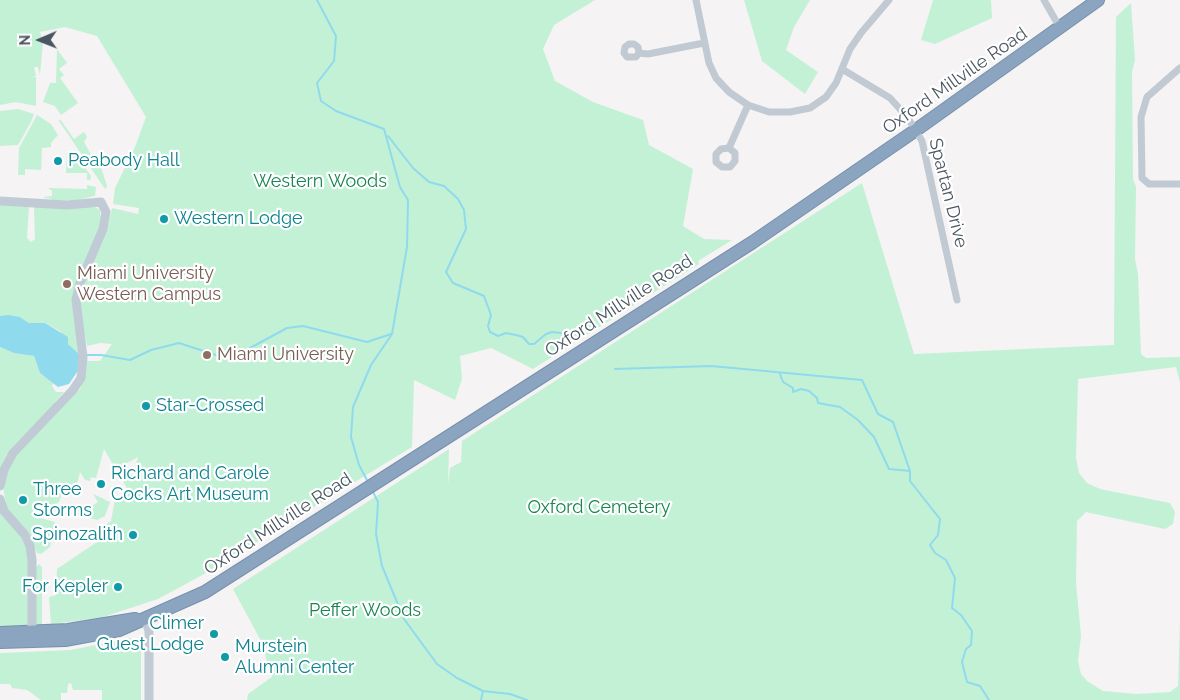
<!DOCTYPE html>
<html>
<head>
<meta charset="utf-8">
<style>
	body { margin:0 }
	#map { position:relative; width:1180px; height:700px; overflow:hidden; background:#f5f3f3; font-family:Raleway,sans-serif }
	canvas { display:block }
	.north { position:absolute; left:15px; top:15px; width:50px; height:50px; -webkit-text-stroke:4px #fff; paint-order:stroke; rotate:269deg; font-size:14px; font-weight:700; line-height:20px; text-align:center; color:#4a5661 }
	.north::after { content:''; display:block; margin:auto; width:18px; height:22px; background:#4a5661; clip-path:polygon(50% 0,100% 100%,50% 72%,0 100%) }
</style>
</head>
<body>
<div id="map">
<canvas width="1180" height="700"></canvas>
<div class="north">N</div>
</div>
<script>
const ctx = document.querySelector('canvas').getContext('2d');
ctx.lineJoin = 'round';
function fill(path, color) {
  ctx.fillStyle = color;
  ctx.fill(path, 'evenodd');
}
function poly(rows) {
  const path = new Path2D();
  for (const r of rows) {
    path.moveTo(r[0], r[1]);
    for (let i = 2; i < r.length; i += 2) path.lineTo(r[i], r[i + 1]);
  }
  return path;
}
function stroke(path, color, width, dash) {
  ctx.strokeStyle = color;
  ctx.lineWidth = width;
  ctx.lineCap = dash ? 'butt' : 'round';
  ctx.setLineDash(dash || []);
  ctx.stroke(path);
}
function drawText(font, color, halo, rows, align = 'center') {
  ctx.font = font + ' Raleway,sans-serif';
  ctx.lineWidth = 4.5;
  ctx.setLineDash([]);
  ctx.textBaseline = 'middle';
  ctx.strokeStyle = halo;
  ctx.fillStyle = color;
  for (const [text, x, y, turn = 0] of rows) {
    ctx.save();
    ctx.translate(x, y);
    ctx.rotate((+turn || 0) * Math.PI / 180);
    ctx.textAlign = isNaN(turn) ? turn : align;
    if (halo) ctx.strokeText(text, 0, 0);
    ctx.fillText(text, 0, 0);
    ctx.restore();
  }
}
fill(poly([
	[0,0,595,0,554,25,543,49,555,81,593,102,643,120,649,145,693,169,683,226,704,239,732,240,698,261,699,264,533,369,491,348,460,356,462,379,455,400,414,380,412,447,206,573,158,599,100,618,51,624,49,597,56,595,57,569,97,542,94,532,111,521,115,499,129,492,122,479,123,473,133,475,138,457,120,467,114,466,104,449,96,478,91,477,90,481,85,480,80,472,75,492,68,494,64,488,59,502,36,517,55,522,50,547,41,554,37,553,30,537,7,508,3,488,7,471,19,450,80,389,85,376,87,361,100,361,112,344,100,343,87,346,80,310,81,297,83,284,108,227,112,208,138,214,139,208,113,204,115,188,135,147,146,117,97,36,65,27,40,32,43,42,40,75,38,67,34,67,36,76,32,77,36,77,36,106,16,102,0,105],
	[744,0,810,0,794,27,786,50,818,72,805,94,762,61],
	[933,0,991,0,992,18,935,44,921,40],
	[1131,3,1135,60,1132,72,1133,179,1136,187,1135,259,1138,274,1141,354,1146,358,1180,357,1180,382,1176,367,1078,379,1076,458,1079,473,1087,483,1100,489,1170,503,1175,512,1173,524,1165,529,1086,512,1077,521,1076,583,1081,636,1078,661,1081,674,1087,681,1103,691,1137,694,1170,692,1178,686,1180,621,1180,700,247,700,248,694,272,677,261,641,233,589,449,449,448,484,450,468,461,462,462,441,862,183,914,354,1114,345,1116,17],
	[57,49,67,63,59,69,64,75,60,78,78,103,61,115,55,106,43,102,50,83,56,83],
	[18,109,34,114,31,122,18,145,0,146,0,111],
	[37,115,51,124,58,135,51,143,51,147,42,148,41,170,25,169,25,175,18,175,19,148],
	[60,119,74,139,84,132,87,137,84,142,91,155,97,155,107,186,105,189,59,121],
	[73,151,91,176,90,180,87,180,87,173,66,173,67,152],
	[87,185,96,187,95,196,77,200,52,201,52,199,44,198,44,197,52,196,52,191,48,188,87,189],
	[0,205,29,207,27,238,31,242,35,239,34,207,93,206,100,210,101,221,73,305,79,354,68,344,60,331,45,323,29,323,20,317,0,316],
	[0,347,15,353,34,356,40,373,54,382,52,386,56,392,64,392,55,402,55,405,15,444,6,456,0,471],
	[93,494,110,502,105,516,97,520,70,513,77,509,73,504,89,508,98,502],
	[0,510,23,539,28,552,30,593,28,627,0,626],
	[39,564,42,567,42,625,35,626,36,567],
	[130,638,137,640,141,647,141,700,102,700,102,690,73,690,71,683,68,684,67,693,61,693,61,700,41,700,27,690,12,688,10,684,0,684,0,653,71,650]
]), '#c3f1d5');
fill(poly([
	[8,315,20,317,29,323,45,323,68,337,68,344,79,354,79,369,69,384,58,387,40,373,34,356,14,353,0,347,0,316]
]), '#90daee');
stroke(poly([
	[317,0,336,36,334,61,317,83,321,101,336,111,384,129,400,187,408,200,407,247,392,334,371,365,353,407,351,437,359,465,368,482],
	[388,136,413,168,429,182,444,186,458,199,464,210,466,229,446,272,453,283,484,296,491,315,488,326,490,332,498,336,506,333,516,335,523,337,529,344,534,344,546,334,552,332,561,333],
	[86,355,101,355,130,360,151,350,179,343,219,356,239,354,287,328,303,326,367,342,391,334],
	[615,369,711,366,862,380,878,414,893,422,910,471,910,481,940,519,938,535,930,545,935,553,946,560,955,578,952,608,961,615,972,631,971,645,966,649,962,662,967,682,980,686,989,700],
	[780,374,783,382,793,388,793,392,801,389,809,391,817,398,818,403,840,407,858,420,874,437,889,469,910,471],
	[372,490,378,502,376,534,382,566,404,619,437,664,457,678,483,691,510,694,527,700],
	[481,700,483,691]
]), '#90daee', 2);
const highway = poly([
	[0,633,68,630,135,619],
	[0,642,65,640,119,630,205,592,753,242,916,130,1098,0]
]);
stroke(highway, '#7690ad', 14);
stroke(poly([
	[696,0,709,63,716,78,729,92,748,105,769,112,790,112,810,108,826,97,836,83,850,49,861,33,889,0],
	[1044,0,1060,28],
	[639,53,636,57,627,57,624,53,625,47,629,44,634,44,638,47,639,53,648,54,704,43],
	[1180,68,1147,97,1141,117,1142,178,1149,184,1180,184],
	[842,69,890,98,908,118,922,141,957,300],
	[729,148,735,153,735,161,730,167,722,167,716,162,716,154,721,149,729,148,748,105]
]), '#c1cad2', 7);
stroke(poly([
	[0,201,67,205,101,202,106,212,103,229,80,283,76,300,83,357,81,378,73,390,13,453,4,470,0,486],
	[0,499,4,511,25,535,30,546,32,560,32,637],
	[145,618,149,631,149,700]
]), '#c1cbd6', 9);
stroke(highway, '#8ba5c1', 12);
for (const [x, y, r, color] of [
	[58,161,5,"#0f9aa8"],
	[164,219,5,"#0f9aa8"],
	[67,284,5,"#8d6e63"],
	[207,355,5,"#8d6e63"],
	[146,406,5,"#0f9aa8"],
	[101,484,5,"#0f9aa8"],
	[23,500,5,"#0f9aa8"],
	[133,535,5,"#0f9aa8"],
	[118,587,5,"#0f9aa8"],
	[214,634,5,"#0f9aa8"],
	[225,657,5,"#0f9aa8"]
]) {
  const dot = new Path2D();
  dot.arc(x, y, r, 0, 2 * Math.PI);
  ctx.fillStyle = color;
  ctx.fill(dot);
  stroke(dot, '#fff', 2);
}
drawText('18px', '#4a5661', '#fff', [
	["Oxford Millville Road",955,81,-35],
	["Spartan Drive",948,193,76],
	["Oxford Millville Road",619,306,-33],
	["Oxford Millville Road",278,524,-33]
]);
drawText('18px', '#0d838f', '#fff', [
	["Peabody Hall",68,161],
	["Western Lodge",174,219],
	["Star-Crossed",156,406],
	["Richard and Carole",111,474],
	["Cocks Art Museum",111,495],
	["Three",33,490],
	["Storms",33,511],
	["Spinozalith",123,535,"right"],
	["For Kepler",108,587,"right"],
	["Climer",204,624,"right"],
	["Guest Lodge",204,645,"right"],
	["Murstein",235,647],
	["Alumni Center",235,668]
], 'left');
drawText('18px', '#17864f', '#fff', [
	["Western Woods",320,182],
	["Oxford Cemetery",599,508],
	["Peffer Woods",365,611]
]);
drawText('18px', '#785e54', '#fff', [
	["Miami University",77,274],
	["Western Campus",77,295],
	["Miami University",217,355]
], 'left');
</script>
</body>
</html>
